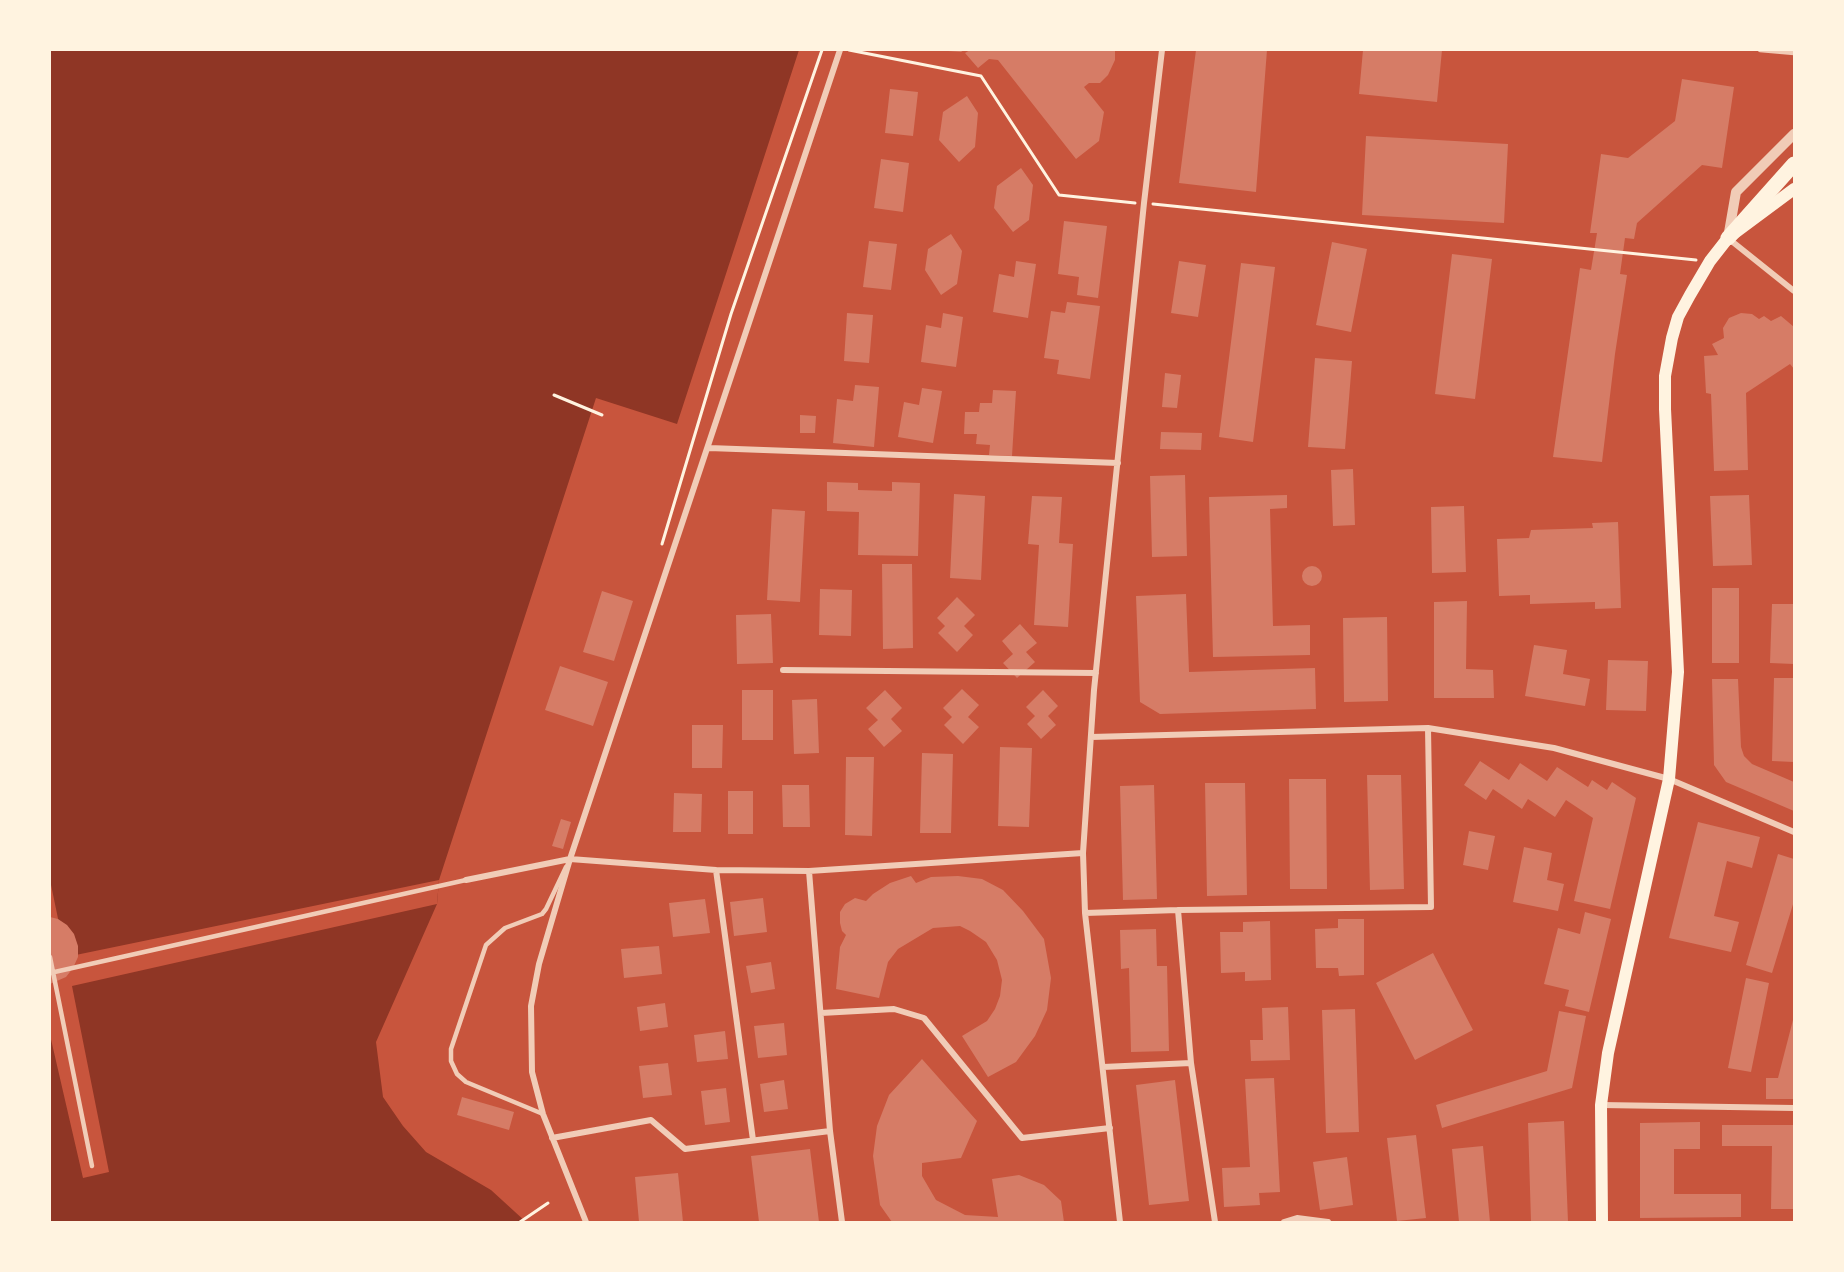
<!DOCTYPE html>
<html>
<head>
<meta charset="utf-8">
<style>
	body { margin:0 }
	#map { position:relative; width:1844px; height:1272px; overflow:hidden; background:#c8553d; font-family:Overpass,sans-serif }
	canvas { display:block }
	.frame { position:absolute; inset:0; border:51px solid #fff3e0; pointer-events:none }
</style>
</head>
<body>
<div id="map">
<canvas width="1844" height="1272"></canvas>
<div class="frame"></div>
</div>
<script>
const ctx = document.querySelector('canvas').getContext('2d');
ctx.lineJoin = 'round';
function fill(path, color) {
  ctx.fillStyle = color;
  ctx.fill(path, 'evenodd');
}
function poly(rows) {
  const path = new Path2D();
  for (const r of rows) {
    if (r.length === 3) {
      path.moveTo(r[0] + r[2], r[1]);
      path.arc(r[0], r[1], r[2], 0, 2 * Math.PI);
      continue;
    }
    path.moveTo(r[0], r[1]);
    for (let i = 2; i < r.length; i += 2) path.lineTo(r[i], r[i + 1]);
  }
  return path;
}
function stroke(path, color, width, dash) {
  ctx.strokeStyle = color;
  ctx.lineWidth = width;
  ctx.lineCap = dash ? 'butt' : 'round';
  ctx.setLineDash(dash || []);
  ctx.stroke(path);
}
fill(poly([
	[50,50,799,50,677,424,596,398,439,880,437,904,376,1042,383,1097,403,1126,426,1152,491,1190,526,1222,50,1222]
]), '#8f3625');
fill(poly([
	[50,880,66,957,439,880,437,904,72,986,109,1172,83,1178,50,1035]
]), '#c8553d');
fill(poly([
	[948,50,964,50,961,52,948,51],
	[970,50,1115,50,1115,60,1108,75,1100,83,1089,83,1084,87,1104,112,1099,141,1076,159,998,60,989,59,978,68,965,53],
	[1196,50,1267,50,1256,192,1179,183],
	[1363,50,1442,50,1437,102,1359,94],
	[1682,79,1734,87,1722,168,1702,165,1637,223,1634,239,1625,238,1620,274,1627,275,1615,354,1602,462,1553,457,1580,268,1591,270,1597,233,1590,233,1601,154,1628,158,1675,121],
	[890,89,918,92,913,136,885,133],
	[967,96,978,113,975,147,959,162,939,140,943,112],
	[1366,136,1508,144,1504,223,1362,215],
	[881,159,909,163,903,212,874,208],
	[1021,168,1033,185,1029,220,1013,232,994,208,997,186],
	[1064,221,1107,226,1098,298,1077,295,1079,277,1058,274],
	[951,234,962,251,957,284,941,295,925,270,928,249],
	[869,241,897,244,891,290,863,287],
	[1332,242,1367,249,1351,332,1316,325],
	[1452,254,1492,259,1475,399,1435,394],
	[1016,261,1036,264,1028,318,993,312,999,274,1014,277],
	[1179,261,1206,265,1198,317,1171,313],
	[1241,263,1275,267,1253,442,1219,437],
	[1067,302,1100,306,1090,379,1057,374,1059,360,1044,358,1051,311,1065,313],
	[847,313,873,315,869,363,844,361],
	[943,313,963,317,956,367,921,362,926,325,941,328],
	[1741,313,1752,314,1759,319,1764,316,1771,321,1781,316,1794,327,1794,369,1790,364,1746,393,1748,470,1714,471,1711,394,1706,393,1704,356,1718,355,1712,344,1724,338,1723,328,1729,318],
	[1315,358,1352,361,1345,449,1308,447],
	[1165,373,1181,375,1177,408,1162,407],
	[855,385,879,387,874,447,833,443,837,399,853,401],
	[922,388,942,391,933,443,898,437,904,402,919,405],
	[993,390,1016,391,1012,456,989,455,990,445,976,444,977,434,964,434,965,412,979,412,980,403,992,403],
	[800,415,816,416,815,433,800,433],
	[1161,432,1202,433,1201,450,1160,449],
	[1353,469,1355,525,1333,526,1331,470],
	[1185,475,1187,556,1152,557,1150,476],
	[827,482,858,483,858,490,892,491,892,482,920,483,918,556,858,555,859,512,827,511],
	[954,494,985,496,981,580,950,578],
	[1287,495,1287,508,1270,509,1273,626,1310,625,1310,655,1213,657,1209,497],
	[1749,495,1752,565,1713,566,1710,496],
	[1032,496,1062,497,1059,543,1073,544,1068,627,1034,625,1039,545,1028,544],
	[1464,506,1466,572,1432,573,1431,507],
	[772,509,805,511,800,602,767,600],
	[1618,522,1621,608,1595,609,1595,602,1530,604,1530,595,1499,596,1497,539,1529,538,1531,530,1593,528,1592,523],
	[882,564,912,564,913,648,883,649],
	[1312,576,10],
	[1712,588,1739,588,1739,663,1712,663],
	[820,589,852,590,851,636,819,635],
	[602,591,633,601,614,661,583,652],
	[1186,594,1189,672,1315,668,1316,709,1160,714,1140,702,1136,596],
	[957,597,975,615,964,626,973,635,957,652,938,633,945,626,937,618],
	[1467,601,1466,669,1493,670,1494,698,1434,698,1434,602],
	[1772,604,1794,604,1794,664,1770,663],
	[771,614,773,663,737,664,736,615],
	[1387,617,1388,701,1344,702,1343,618],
	[1020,624,1037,643,1026,652,1035,662,1017,678,1003,663,1013,654,1002,641],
	[1534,645,1567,650,1563,674,1590,679,1585,706,1525,696],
	[1608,660,1648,661,1646,711,1606,710],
	[560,666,608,682,593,726,545,710],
	[1774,678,1794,678,1794,762,1772,761],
	[1712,679,1738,679,1741,747,1744,756,1752,764,1794,782,1794,811,1726,782,1714,765],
	[962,689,979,705,968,717,979,727,963,744,944,725,952,717,943,708],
	[742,690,773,690,773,740,742,740],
	[885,690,902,708,891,719,902,731,884,747,868,729,878,720,866,708],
	[1043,690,1058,706,1048,716,1056,725,1041,739,1027,724,1035,716,1026,707],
	[817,699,819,753,794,754,792,700],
	[692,725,723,725,722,768,692,768],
	[1000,747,1032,748,1029,827,998,826],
	[922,753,953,754,951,833,920,833],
	[846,757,874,757,872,836,845,835],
	[1480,761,1509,780,1520,763,1547,781,1557,767,1588,787,1592,780,1607,790,1612,782,1636,798,1610,909,1574,901,1593,818,1566,800,1555,817,1528,799,1522,809,1493,789,1486,800,1464,785],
	[1367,775,1401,775,1404,889,1370,890],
	[1289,779,1326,779,1327,889,1290,889],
	[1205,783,1245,783,1247,895,1207,896],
	[782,785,809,785,810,827,783,827],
	[1154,785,1157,899,1123,900,1120,786],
	[728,791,753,791,753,834,728,834],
	[674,793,702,794,701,832,673,832],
	[561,819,571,822,563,849,552,846],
	[1698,822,1760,837,1752,868,1727,861,1714,916,1739,922,1731,952,1669,938],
	[1469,831,1495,836,1488,870,1463,865],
	[1524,847,1552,853,1547,880,1564,884,1558,911,1513,902],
	[1778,854,1794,859,1794,901,1772,973,1746,965],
	[911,876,916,883,931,877,958,876,982,879,1003,890,1023,911,1044,939,1051,978,1047,1010,1035,1036,1016,1062,988,1077,962,1036,987,1021,995,1009,1000,996,1002,980,997,960,986,942,970,931,960,926,933,928,898,949,888,962,879,998,836,989,840,947,846,935,842,931,840,923,840,912,845,904,855,898,866,901,873,894,890,883],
	[763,898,767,932,734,936,730,902],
	[705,899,710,933,673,937,669,903],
	[1585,912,1611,919,1589,1012,1565,1006,1569,990,1544,984,1558,928,1580,934],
	[50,917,58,919,67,925,74,934,78,946,78,957,73,968,66,977,50,984],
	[1338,919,1364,919,1364,975,1339,976,1338,968,1316,968,1315,929,1338,928],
	[1270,921,1271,980,1245,981,1245,972,1221,973,1220,932,1243,932,1243,922],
	[1156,929,1157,966,1167,966,1169,1051,1131,1052,1129,968,1121,969,1120,930],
	[659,946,662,974,624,978,621,949],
	[1433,953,1473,1030,1415,1060,1376,983],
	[771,962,775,989,751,993,746,966],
	[1746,978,1769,983,1751,1072,1728,1068],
	[665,1003,668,1027,640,1031,637,1007],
	[1288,1007,1290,1060,1251,1061,1250,1040,1263,1040,1262,1008],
	[1355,1009,1359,1132,1326,1133,1322,1010],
	[1559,1011,1586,1016,1572,1088,1442,1128,1436,1105,1547,1071],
	[1794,1016,1794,1099,1766,1099,1766,1078,1778,1078],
	[784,1023,787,1055,758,1058,754,1026],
	[725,1031,728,1059,697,1062,694,1035],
	[922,1059,977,1121,961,1158,922,1163,922,1176,936,1200,965,1215,998,1217,992,1179,1019,1175,1044,1185,1061,1201,1064,1222,892,1222,880,1205,873,1156,877,1126,889,1095],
	[668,1063,672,1095,643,1098,639,1066],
	[1274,1078,1280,1192,1259,1193,1260,1205,1224,1207,1222,1168,1250,1167,1245,1079],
	[784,1080,788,1109,764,1112,760,1084],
	[1175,1080,1189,1201,1149,1205,1136,1085],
	[726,1088,730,1122,705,1125,701,1091],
	[462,1097,514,1112,509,1130,457,1115],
	[1564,1121,1568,1222,1531,1222,1528,1123],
	[1700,1122,1700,1149,1674,1149,1674,1194,1741,1194,1741,1217,1640,1218,1640,1123],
	[1722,1125,1794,1125,1794,1209,1771,1209,1772,1146,1722,1146],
	[1416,1135,1426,1218,1397,1221,1387,1138],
	[1483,1146,1490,1222,1459,1222,1452,1149],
	[810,1149,819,1222,759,1222,751,1156],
	[1347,1157,1353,1205,1320,1210,1313,1162],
	[678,1173,683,1222,639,1222,635,1177]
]), '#d67c66');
stroke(poly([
	[849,50,981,76,1059,195,1135,203],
	[1153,204,1696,260],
	[554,395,602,415],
	[662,544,731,314,822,50],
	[520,1222,548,1203]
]), '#fff3e0', 3);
stroke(poly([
	[1760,50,1794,53],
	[50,957,92,1166],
	[50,973,466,880],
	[543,1114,466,1082,457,1074,451,1061,451,1049,486,945,505,928,542,914,546,909,566,867]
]), '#f1ccb7', 4.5);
stroke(poly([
	[1729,239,1794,291],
	[709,448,1118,463],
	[783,670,1096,673],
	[1091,737,1428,728,1554,748,1669,779,1794,832],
	[716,870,753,1140],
	[809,871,830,1131,842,1222],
	[466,880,570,859,716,870,809,871,1083,853],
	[1178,910,1191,1063,1215,1222],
	[1085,913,1178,910,1431,907,1428,728],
	[821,1013,894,1009,924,1018,1022,1138,1110,1128],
	[1103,1067,1191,1063],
	[1601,1105,1794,1108],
	[552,1138,651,1120,685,1149,830,1131],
	[586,1222,543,1114,532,1072,531,1006,539,964,570,859,840,50],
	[1120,1222,1085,913,1083,853,1094,690,1144,203,1162,50],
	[1284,1222,1297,1218,1328,1222]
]), '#f1ccb7', 6);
stroke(poly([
	[1728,238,1736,192,1794,134]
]), '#f1ccb7', 10);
stroke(poly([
	[1602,1222,1601,1105,1608,1053,1669,779,1678,672,1665,409,1665,376,1672,338,1678,317,1690,295,1710,261,1728,238,1794,189]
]), '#fff3e0', 12);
stroke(poly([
	[1728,238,1794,164]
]), '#fff3e0', 15);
</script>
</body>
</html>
